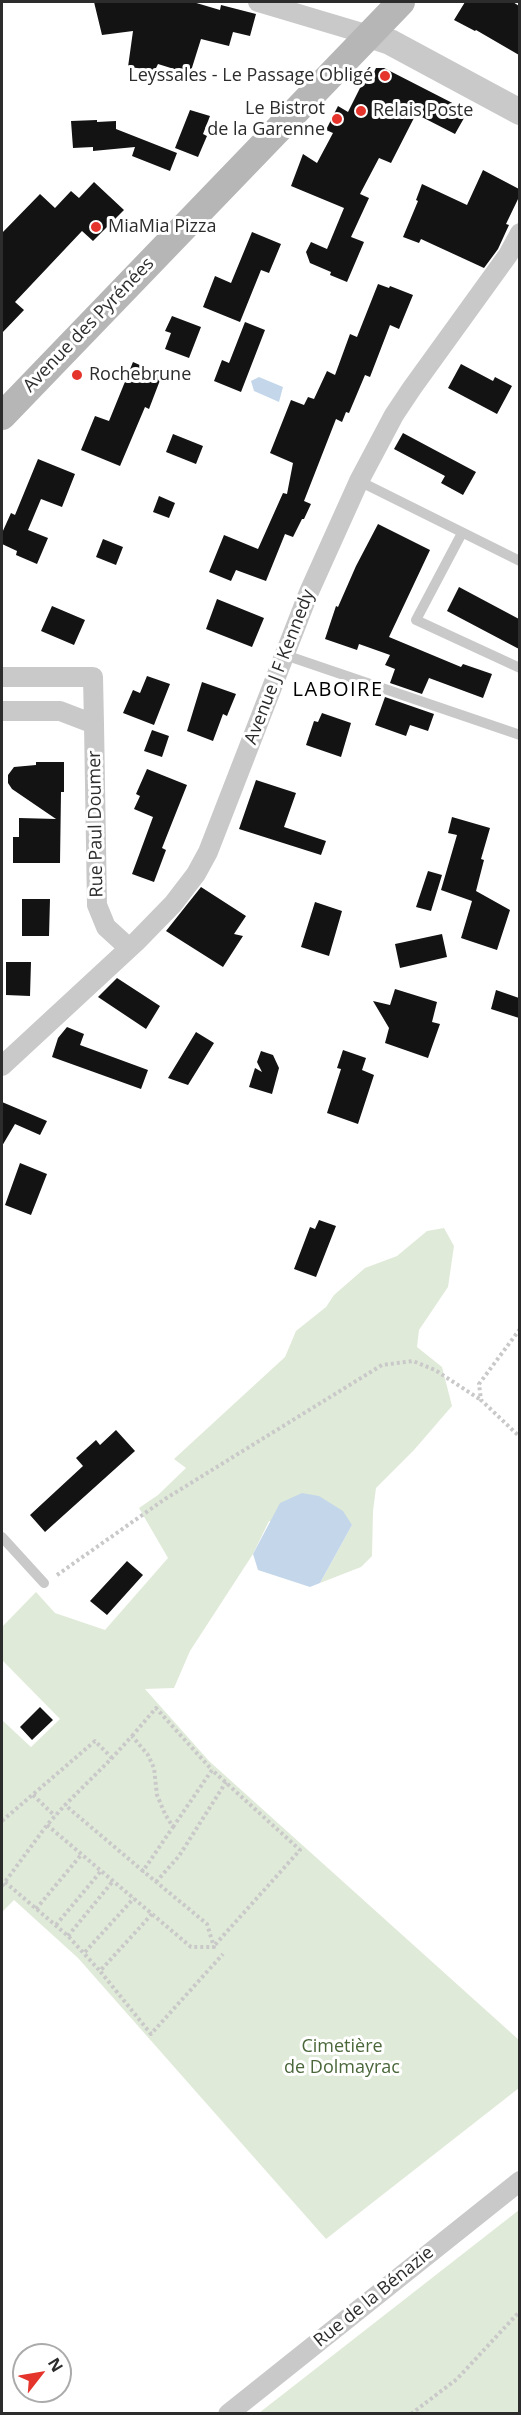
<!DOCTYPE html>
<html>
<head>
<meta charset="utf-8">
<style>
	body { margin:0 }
	#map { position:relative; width:521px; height:2415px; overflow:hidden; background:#fff; font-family:"Open Sans",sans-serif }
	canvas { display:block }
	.frame { position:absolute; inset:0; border:3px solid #2c2c2c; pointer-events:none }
	.north { position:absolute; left:12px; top:2343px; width:60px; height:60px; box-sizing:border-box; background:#fff; border:2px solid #ababab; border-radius:50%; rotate:59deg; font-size:16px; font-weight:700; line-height:24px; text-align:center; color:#2c2c2c }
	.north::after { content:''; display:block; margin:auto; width:21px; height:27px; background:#e4342c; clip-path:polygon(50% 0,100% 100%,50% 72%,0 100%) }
</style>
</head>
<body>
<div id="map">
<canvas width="521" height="2415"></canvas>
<div class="frame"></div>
<div class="north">N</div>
</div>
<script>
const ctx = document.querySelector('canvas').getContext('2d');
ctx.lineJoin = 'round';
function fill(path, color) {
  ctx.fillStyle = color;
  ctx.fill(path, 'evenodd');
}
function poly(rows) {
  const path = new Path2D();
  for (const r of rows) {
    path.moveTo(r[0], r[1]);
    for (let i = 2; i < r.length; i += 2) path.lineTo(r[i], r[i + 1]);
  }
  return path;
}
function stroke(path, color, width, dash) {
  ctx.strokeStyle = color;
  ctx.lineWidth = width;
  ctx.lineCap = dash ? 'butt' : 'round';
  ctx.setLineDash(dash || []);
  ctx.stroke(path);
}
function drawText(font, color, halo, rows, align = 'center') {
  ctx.font = font + ' "Open Sans",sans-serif';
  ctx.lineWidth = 6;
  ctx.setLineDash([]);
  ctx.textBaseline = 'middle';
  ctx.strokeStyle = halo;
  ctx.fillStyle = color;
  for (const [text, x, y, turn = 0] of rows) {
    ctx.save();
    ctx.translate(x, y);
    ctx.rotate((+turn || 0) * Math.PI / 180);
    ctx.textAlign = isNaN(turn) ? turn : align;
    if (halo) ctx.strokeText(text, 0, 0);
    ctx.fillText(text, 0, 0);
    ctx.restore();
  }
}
fill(poly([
	[444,1228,454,1246,448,1287,419,1330,417,1347,442,1367,452,1406,414,1450,376,1488,373,1511,372,1556,361,1567,320,1583,352,1525,269,1521,253,1554,190,1651,174,1688,145,1689,209,1761,519,2040,519,2088,326,2239,78,1958,14,1900,2,1912,2,1720,31,1747,60,1719,2,1660,2,1627,36,1592,55,1613,105,1630,168,1558,139,1508,158,1495,186,1468,174,1459,285,1357,296,1331,326,1307,334,1295,365,1268,397,1256,427,1231],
	[519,2210,519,2413,259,2413]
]), '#e0ead9');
fill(poly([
	[259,377,283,387,279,402,254,391,251,381],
	[302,1493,319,1496,343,1511,352,1525,320,1583,310,1587,258,1570,253,1554,280,1503]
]), '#c4d7ea');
fill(poly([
	[94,2,193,2,220,10,221,5,256,14,250,36,233,32,229,46,201,39,190,74,158,64,155,70,128,67,133,31,102,35],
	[465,2,513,2,519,6,519,55,476,30,475,31,454,20],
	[376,68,384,68,468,111,455,134,416,114,391,163,379,158,360,194,369,198,351,237,364,242,347,282,330,275,331,272,310,263,306,252,311,242,327,249,344,208,291,186,303,154,317,163,333,133,326,130,338,106,348,112,364,80,369,83],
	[190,110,210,116,203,134,207,136,198,157,175,148],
	[97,120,97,122,116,121,116,129,177,153,170,171,132,156,135,147,93,151,93,147,73,148,71,121],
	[483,170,519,189,519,197,506,224,509,225,498,249,484,268,421,239,419,243,403,237,418,201,416,200,422,184,467,205],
	[94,182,124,210,93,241,82,231,15,302,24,310,2,333,2,233,40,194,55,208,71,191,79,198],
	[252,232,281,244,269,273,261,270,240,322,203,307,215,276,231,283],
	[378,284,389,288,390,286,413,295,399,329,390,325,370,377,365,375,349,413,346,412,342,422,336,419,304,501,311,504,304,519,302,519,293,537,285,534,266,581,236,570,231,581,209,572,224,535,258,549,283,493,287,494,293,463,270,453,291,400,304,405,308,397,314,399,327,371,335,375,350,334,357,337],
	[172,316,201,327,189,358,165,349,171,333,165,331],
	[245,322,265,330,241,392,214,381,222,360,229,363],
	[133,362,162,375,149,409,145,407,120,466,81,450,95,416,109,421],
	[461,364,493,381,495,377,512,386,497,414,448,388],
	[403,433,476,472,463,495,441,483,445,476,394,449],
	[173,434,203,446,196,464,166,452],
	[38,459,75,474,62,507,41,499,28,530,48,538,37,564,16,555,17,551,2,544,2,533,11,513,15,515],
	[159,496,175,503,169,518,153,512],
	[378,524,430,550,389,637,461,667,463,664,492,674,483,698,429,678,422,694,390,683,395,669,385,665,390,655,359,644,357,650,325,639,336,606,338,607,356,566],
	[103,539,123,547,116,565,96,557],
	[459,587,519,619,519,649,447,611],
	[217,599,264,618,252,647,206,629],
	[52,606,85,620,74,645,41,631],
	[147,676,170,684,154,725,123,713,133,690,140,693],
	[202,682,236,694,227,716,223,714,213,741,187,731],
	[385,697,434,714,428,731,410,725,406,736,375,725],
	[322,713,351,723,341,757,306,745,314,721,318,722],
	[152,730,169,736,162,757,144,751],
	[36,762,64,762,64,792,61,792,60,863,13,863,13,837,19,837,19,818,56,819,12,789,8,783,8,775,14,767,36,765],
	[147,769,187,785,162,848,166,850,154,882,132,874,153,817,134,809,140,796,136,794],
	[256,780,296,793,284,827,326,841,321,855,239,829],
	[452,817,490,828,481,859,484,860,476,891,510,910,497,950,461,938,472,901,441,890,457,835,448,833],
	[428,871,442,875,431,911,416,907],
	[201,887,246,916,234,934,243,936,223,967,166,931],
	[22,899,50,899,49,936,22,936],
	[315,902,342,911,329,956,301,947],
	[442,934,447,957,400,968,395,944],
	[6,962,31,962,30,996,6,995],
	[117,978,160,1006,146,1029,98,997],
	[395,989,437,1002,432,1022,440,1024,428,1058,385,1043,389,1028,373,1001,390,1005],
	[496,990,519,998,519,1018,491,1009],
	[67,1027,84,1034,80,1045,148,1070,141,1089,52,1057,58,1038],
	[196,1032,214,1043,188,1085,168,1078],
	[343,1050,366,1058,362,1070,374,1075,358,1124,327,1113,341,1069,337,1068],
	[261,1051,273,1055,279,1068,272,1094,249,1087,255,1068,262,1072,257,1062],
	[2,1102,47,1121,40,1135,15,1124,2,1146],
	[20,1163,47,1174,31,1215,5,1205],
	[319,1220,336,1226,316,1277,294,1269,310,1227,315,1229],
	[116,1430,135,1451,45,1532,30,1515,83,1466,76,1458,96,1440,100,1445],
	[127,1561,143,1575,107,1615,90,1601],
	[40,1707,53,1720,32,1740,20,1727]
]), '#131313');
stroke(poly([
	[520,1329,479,1384,481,1400,520,1437],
	[57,1575,165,1499,382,1365,413,1361,435,1370,481,1400],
	[132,1736,156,1708,212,1770],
	[33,1795,55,1816],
	[2,1821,95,1741,112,1758],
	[47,1825,191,1947,214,1947,207,1924,143,1871],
	[173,1827,212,1770,300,1850,214,1946],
	[5,1882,68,1936,100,1971],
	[156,1882,179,1856,226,1782],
	[2,1886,47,1825,65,1805,112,1758,132,1736,148,1755,154,1768,157,1795,165,1814,173,1827,143,1871,65,1805],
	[36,1909,81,1855],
	[152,1914,100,1971,151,2034,223,1954],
	[56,1925,101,1871],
	[68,1936,113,1881],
	[85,1952,134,1898],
	[411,2414,457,2379,520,2311]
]), '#c9c9c9', 4, [3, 3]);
stroke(poly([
	[359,481,520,561],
	[462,533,416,620,520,668],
	[285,655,520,735],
	[2,1537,44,1583]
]), '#c9c9c9', 10);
stroke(poly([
	[258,2,369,35],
	[2,677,93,677,94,724],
	[2,711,60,711,94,724,97,905,106,927,129,948],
	[2,1066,136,942,173,904,196,874,208,852,309,592,359,481,394,415,412,388,508,255,520,233],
	[228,2414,520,2181]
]), '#c9c9c9', 20);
stroke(poly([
	[369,35,390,42,520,112]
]), '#c9c9c9', 26);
stroke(poly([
	[2,416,401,2]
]), '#b6b6b6', 28);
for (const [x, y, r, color] of [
	[385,76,6,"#e4342c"],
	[361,111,6,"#e4342c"],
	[337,119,6,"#e4342c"],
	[96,227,6,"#e4342c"],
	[77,375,6,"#e4342c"]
]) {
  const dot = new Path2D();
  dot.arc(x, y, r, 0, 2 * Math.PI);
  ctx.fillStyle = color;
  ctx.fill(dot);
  stroke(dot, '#fff', 2);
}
drawText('18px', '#2c2c2c', '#fff', [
	["Leyssales - Le Passage Obligé",373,76,"right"],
	["Le Bistrot",325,109,"right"],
	["de la Garenne",325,130,"right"],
	["Relais Poste",373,111],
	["MiaMia Pizza",108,227],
	["Rochebrune",89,375]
], 'left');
drawText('18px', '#2c2c2c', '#fff', [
	["Avenue des Pyrénées",89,325,-46],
	["Avenue J F Kennedy",280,667,-69],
	["Rue Paul Doumer",96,824,-91],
	["Rue de la Bénazie",374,2297,-39]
]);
drawText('18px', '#4a673a', '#fff', [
	["Cimetière",342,2047],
	["de Dolmayrac",342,2068]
]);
ctx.letterSpacing = '1.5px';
drawText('20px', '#000', '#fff', [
	["LABOIRE",338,690]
]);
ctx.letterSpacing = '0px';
</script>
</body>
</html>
